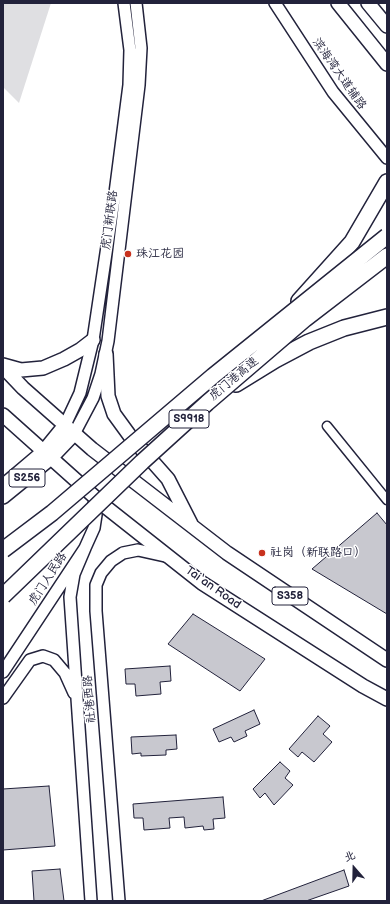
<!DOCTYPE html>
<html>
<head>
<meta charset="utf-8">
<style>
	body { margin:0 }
	#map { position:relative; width:390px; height:904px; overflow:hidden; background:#fff; font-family:"Balsamiq Sans","LXGW WenKai TC",sans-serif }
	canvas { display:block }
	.frame { position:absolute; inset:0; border:4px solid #22223b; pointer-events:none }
	.north { position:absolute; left:334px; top:848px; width:40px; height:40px; -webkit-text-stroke:3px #fff; paint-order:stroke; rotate:340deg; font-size:11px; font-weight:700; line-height:16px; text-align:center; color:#22223b }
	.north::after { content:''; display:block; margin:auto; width:14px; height:18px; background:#22223b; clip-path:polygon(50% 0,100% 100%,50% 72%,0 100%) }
</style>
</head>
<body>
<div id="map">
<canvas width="390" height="904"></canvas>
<div class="frame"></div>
<div class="north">北</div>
</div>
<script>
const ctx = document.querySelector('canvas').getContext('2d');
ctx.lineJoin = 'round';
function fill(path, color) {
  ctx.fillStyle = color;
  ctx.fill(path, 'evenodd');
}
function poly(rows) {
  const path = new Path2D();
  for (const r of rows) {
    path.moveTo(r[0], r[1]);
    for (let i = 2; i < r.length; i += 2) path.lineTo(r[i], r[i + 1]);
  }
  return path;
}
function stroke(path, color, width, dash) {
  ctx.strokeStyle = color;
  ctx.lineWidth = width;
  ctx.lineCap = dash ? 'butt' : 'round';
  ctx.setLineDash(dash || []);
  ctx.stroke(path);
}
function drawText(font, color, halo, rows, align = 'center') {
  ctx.font = font + ' "Balsamiq Sans","LXGW WenKai TC",sans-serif';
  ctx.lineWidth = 3;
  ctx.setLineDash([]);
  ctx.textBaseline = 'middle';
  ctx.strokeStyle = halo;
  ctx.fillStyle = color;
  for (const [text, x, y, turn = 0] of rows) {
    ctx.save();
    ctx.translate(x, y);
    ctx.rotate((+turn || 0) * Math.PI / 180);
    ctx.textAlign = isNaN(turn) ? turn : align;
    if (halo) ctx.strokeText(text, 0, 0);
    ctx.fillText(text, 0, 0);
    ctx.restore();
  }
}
fill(poly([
	[3,3,51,3,19,103,3,87]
]), '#dfdfe2');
const building = poly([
	[377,513,387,525,387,614,312,569,377,513],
	[193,614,265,659,240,691,168,644,193,614],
	[170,666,171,681,160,682,161,694,136,696,135,684,126,684,125,669,170,666],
	[254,710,260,724,245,731,247,736,234,742,231,737,219,742,213,729,254,710],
	[318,716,330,726,323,734,332,742,314,762,302,752,298,757,289,749,318,716],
	[176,735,177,749,166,750,166,755,141,756,141,753,132,754,131,737,176,735],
	[280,762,290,771,285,778,293,785,274,805,265,793,260,798,253,789,280,762],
	[49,786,55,846,3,850,3,789,49,786],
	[223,797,225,818,213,819,214,829,204,830,203,826,185,828,184,817,169,818,170,828,144,830,143,818,134,818,133,804,223,797],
	[60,869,64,901,34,901,32,871,60,869],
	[344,870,349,886,306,901,261,901,344,870]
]);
fill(building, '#c8c8cf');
stroke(building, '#22223b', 1);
const street = poly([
	[327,426,387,500]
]);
const secondary = poly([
	[275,3,333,92,387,158],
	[65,425,80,393,93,340,115,193,129,85,130,50,124,3],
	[74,434,93,398,101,374,108,341,139,85,141,48,136,3],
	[85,548,74,574,70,597,91,901],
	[3,672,85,548,94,528,96,515,94,504],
	[3,698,30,660,43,656,54,660,65,673,74,693],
	[119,901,96,611,96,585,101,573,111,561,123,553,138,550,165,556]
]);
const primary = poly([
	[338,3,387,64],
	[368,3,387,26],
	[106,354,108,396,114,414,130,436,168,479,191,524],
	[3,365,21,370,43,368,64,359,80,350,93,340],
	[3,367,23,388,92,449,227,553,387,660],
	[3,415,107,508,202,583,363,686,387,699],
	[3,486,43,452,65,425],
	[3,497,51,458,74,434]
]);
const highway = poly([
	[299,301,352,242,387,182],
	[236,384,275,360,309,342,344,328,387,317]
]);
stroke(street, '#22223b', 11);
stroke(secondary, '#22223b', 14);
stroke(primary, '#22223b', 16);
stroke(highway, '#22223b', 18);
stroke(street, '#fff', 8);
stroke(secondary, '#fff', 11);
stroke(primary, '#fff', 13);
stroke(highway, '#fff', 15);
const highwayBridge = poly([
	[3,550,52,513,213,376,387,236],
	[3,596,142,462,207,403,305,319,387,256]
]);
stroke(highwayBridge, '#22223b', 18, []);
stroke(highwayBridge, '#fff', 15);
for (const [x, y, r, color] of [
	[128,254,4,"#c8321e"],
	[262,553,4,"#c8321e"]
]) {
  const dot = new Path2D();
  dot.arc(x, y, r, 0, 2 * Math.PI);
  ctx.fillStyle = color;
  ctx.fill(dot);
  stroke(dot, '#fff', 1.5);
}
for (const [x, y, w] of [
	[189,419,40],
	[27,478,36],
	[290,596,36]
]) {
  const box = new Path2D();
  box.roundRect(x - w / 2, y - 9, w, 18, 3);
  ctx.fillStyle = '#fff';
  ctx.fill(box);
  stroke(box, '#22223b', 1);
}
drawText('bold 11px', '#22223b', null, [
	["S9918",189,419],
	["S256",27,478],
	["S358",290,596]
]);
drawText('12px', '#22223b', '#fff', [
	["滨海湾大道辅路",339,74,55],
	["虎门新联路",110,220,-83],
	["虎门港高速",234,379,-40],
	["虎门人民路",48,579,-57],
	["Tai‘an Road",213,588,35],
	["社港西路",90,699,-95]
]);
drawText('12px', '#22223b', '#fff', [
	["珠江花园",136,254],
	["社岗（新联路口）",270,553]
], 'left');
</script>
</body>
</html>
